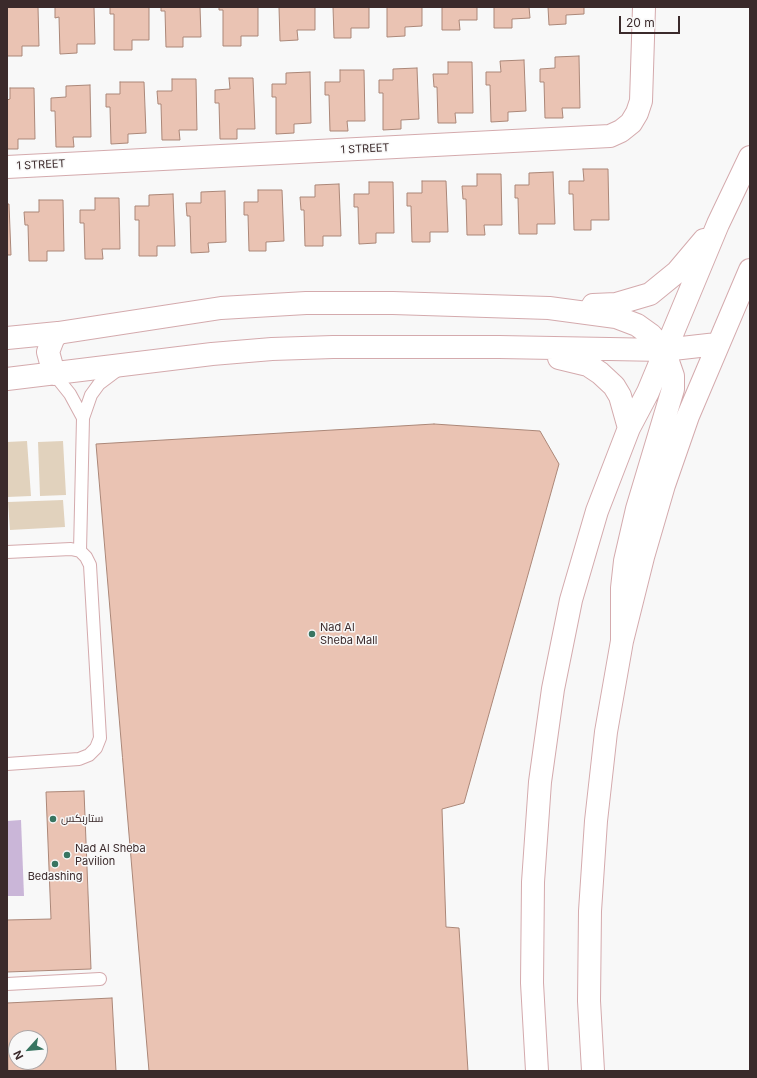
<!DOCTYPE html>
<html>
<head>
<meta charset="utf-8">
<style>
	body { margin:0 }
	#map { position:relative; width:757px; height:1078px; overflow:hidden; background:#f8f8f8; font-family:Inter,sans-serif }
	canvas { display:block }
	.frame { position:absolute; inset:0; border:8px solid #3b2a2b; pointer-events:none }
	.north { position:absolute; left:8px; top:1030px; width:40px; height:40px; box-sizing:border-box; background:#f8f8f8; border:1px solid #aca6a6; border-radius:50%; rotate:243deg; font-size:11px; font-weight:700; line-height:16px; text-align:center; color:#3b2a2b }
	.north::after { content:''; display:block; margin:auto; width:14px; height:18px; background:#387561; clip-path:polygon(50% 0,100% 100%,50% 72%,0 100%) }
	.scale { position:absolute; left:619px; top:16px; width:61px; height:18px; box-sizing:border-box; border:2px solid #3b2a2b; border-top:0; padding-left:5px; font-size:12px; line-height:14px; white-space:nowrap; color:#3b2a2b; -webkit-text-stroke:3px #f8f8f8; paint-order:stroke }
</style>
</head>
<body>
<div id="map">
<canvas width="757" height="1078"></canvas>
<div class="frame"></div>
<div class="north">N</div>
<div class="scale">20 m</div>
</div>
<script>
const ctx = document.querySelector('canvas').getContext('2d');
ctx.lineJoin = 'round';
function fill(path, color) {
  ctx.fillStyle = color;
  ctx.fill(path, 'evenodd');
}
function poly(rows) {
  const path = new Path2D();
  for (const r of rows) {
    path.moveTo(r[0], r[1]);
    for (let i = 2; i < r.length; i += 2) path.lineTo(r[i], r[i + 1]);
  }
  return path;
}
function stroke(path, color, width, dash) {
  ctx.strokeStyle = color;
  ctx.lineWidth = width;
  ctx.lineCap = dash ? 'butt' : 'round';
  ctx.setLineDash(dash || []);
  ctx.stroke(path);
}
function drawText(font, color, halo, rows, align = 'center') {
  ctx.font = font + ' Inter,Cairo,sans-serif';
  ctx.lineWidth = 3;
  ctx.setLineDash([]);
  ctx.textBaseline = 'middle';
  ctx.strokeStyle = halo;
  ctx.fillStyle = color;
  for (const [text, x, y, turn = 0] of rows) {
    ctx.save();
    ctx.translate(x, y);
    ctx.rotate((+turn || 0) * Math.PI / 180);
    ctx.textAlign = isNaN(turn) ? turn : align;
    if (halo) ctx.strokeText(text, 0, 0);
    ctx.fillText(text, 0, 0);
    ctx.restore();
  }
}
fill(poly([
	[27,441,31,496,7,497,7,442],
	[63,441,66,495,40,496,38,442],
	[63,500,65,527,10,530,8,502]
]), '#e1d2bd');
fill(poly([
	[21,820,24,896,7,896,7,821]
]), '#cab6d8');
const building = poly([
	[7,7,38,7,39,46,22,46,22,56,7,56,7,7],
	[55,7,94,7,95,44,77,44,77,53,60,54,59,17,55,18,55,7],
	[110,7,149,7,149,40,132,40,132,50,114,50,114,14,110,14,110,7],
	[161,7,200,7,201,37,183,37,183,47,166,47,165,11,161,11,161,7],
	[219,7,258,7,258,36,241,36,241,46,223,46,223,10,219,10,219,7],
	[279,7,315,7,315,30,297,30,298,40,280,41,279,7],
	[333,7,369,7,369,28,351,28,351,38,334,38,333,7],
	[387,7,422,7,422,26,405,27,405,36,387,37,387,7],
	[442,7,477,7,477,20,459,20,460,30,442,30,442,7],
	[494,7,529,7,530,18,512,19,512,28,494,28,494,7],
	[548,7,584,7,584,14,566,15,566,24,549,25,548,7],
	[579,56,580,108,562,108,563,118,545,118,544,82,540,82,540,69,555,68,555,57,579,56],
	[524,60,526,111,508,112,508,121,491,122,490,85,486,85,486,72,501,72,500,61,524,60],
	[448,62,472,62,473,113,455,113,456,123,438,123,437,87,434,87,433,74,448,74,448,62],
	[417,68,419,119,401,120,401,129,383,130,383,93,379,93,379,80,393,80,393,69,417,68],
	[340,70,364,70,365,121,347,121,348,131,330,131,329,95,325,95,325,82,340,82,340,70],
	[310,72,311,123,294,124,294,133,276,134,276,97,272,97,272,84,286,84,286,73,310,72],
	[229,78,253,78,255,129,237,129,237,139,220,139,219,103,215,103,215,90,230,89,229,78],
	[172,79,196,79,197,130,179,130,180,140,162,140,161,104,158,104,157,91,172,91,172,79],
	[120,82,144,82,146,133,128,134,128,143,111,144,110,107,106,107,106,94,120,94,120,82],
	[90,85,91,137,73,137,74,147,56,147,55,111,51,111,51,98,66,97,66,86,90,85],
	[10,88,34,88,35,139,18,139,18,149,7,149,7,100,10,99,10,88],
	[583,169,608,169,609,220,591,220,591,230,574,230,573,194,569,194,569,181,584,181,583,169],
	[553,172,555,224,537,224,537,234,519,234,518,198,515,198,515,185,529,185,529,173,553,172],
	[477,174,501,174,502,225,484,225,485,235,467,235,466,199,463,199,462,186,477,186,477,174],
	[422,181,446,181,448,232,430,232,430,242,412,242,411,206,407,206,407,193,422,193,422,181],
	[369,182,393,182,394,233,376,233,376,243,359,244,358,207,354,207,354,194,369,194,369,182],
	[339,184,341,236,323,236,323,246,305,246,304,210,301,210,300,197,315,197,315,185,339,184],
	[258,190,282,190,284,241,266,242,266,251,249,251,248,215,244,215,244,202,258,202,258,190],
	[225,191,226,242,208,243,209,252,191,253,190,216,187,216,186,203,201,203,201,192,225,191],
	[173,194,175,246,157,246,157,256,139,256,139,220,135,220,135,206,149,206,149,195,173,194],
	[95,198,119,198,120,249,102,249,103,259,85,259,84,223,80,223,80,210,95,210,95,198],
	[39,200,63,200,64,251,47,251,47,261,29,261,28,225,25,225,24,212,39,212,39,200],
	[7,204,9,204,11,255,7,255,7,204],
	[434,424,540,431,559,464,464,803,442,809,446,927,459,928,468,1071,149,1071,96,444,434,424],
	[84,791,91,969,7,972,7,920,51,919,46,792,84,791],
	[112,998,116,1071,8,1071,7,1003,112,998],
	[16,1038,40,1038,40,1062,16,1062,16,1038]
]);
fill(building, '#eac3b3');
stroke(building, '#ab8778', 1);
const lane = poly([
	[54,374,70,394,83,418],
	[80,551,83,418,91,395,99,384,119,369],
	[7,552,71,549,80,551,86,557,90,565,100,738,96,748,89,755,79,759,7,764],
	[7,984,100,979]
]);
const street = poly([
	[7,167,610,136,621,131,631,123,637,113,641,101,644,7],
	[593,305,616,304,650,294,677,272,704,240],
	[7,338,58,333,221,308,306,303,393,303,549,308,616,317,637,325,651,335,664,350,673,376,673,389,637,509,625,561,622,588,622,641],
	[559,358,588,365,600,373,614,386,620,396,629,428],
	[54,374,48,352,53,339,58,333],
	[7,379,212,354,272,349,333,347,499,347,664,350,717,344],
	[537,1071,532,983,533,882,540,782,553,689,571,600,597,511,629,428,648,392,718,224,750,157],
	[593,1071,589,1001,590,911,596,821,606,732,622,641,643,557,664,485,688,416,750,270]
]);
stroke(lane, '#d4aaad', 14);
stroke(street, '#d4aaad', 24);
stroke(lane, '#fff', 12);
stroke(street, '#fff', 22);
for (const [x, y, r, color] of [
	[312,634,4,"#387561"],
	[53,819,4,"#387561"],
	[67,855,4,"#387561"],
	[55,864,4,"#387561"]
]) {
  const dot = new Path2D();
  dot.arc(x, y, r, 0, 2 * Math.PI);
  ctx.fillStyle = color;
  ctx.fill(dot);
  stroke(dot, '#f8f8f8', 1.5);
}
drawText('11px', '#3b2a2b', '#f8f8f8', [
	["1 STREET",365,149,-3],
	["1 STREET",41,165,-3]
]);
drawText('11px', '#3b2a2b', '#f8f8f8', [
	["Nad Al",320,628],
	["Sheba Mall",320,641],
	["ستاربكس",61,819],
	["Nad Al Sheba",75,849],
	["Pavilion",75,862],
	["Bedashing",55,877,"center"]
], 'left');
</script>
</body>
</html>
